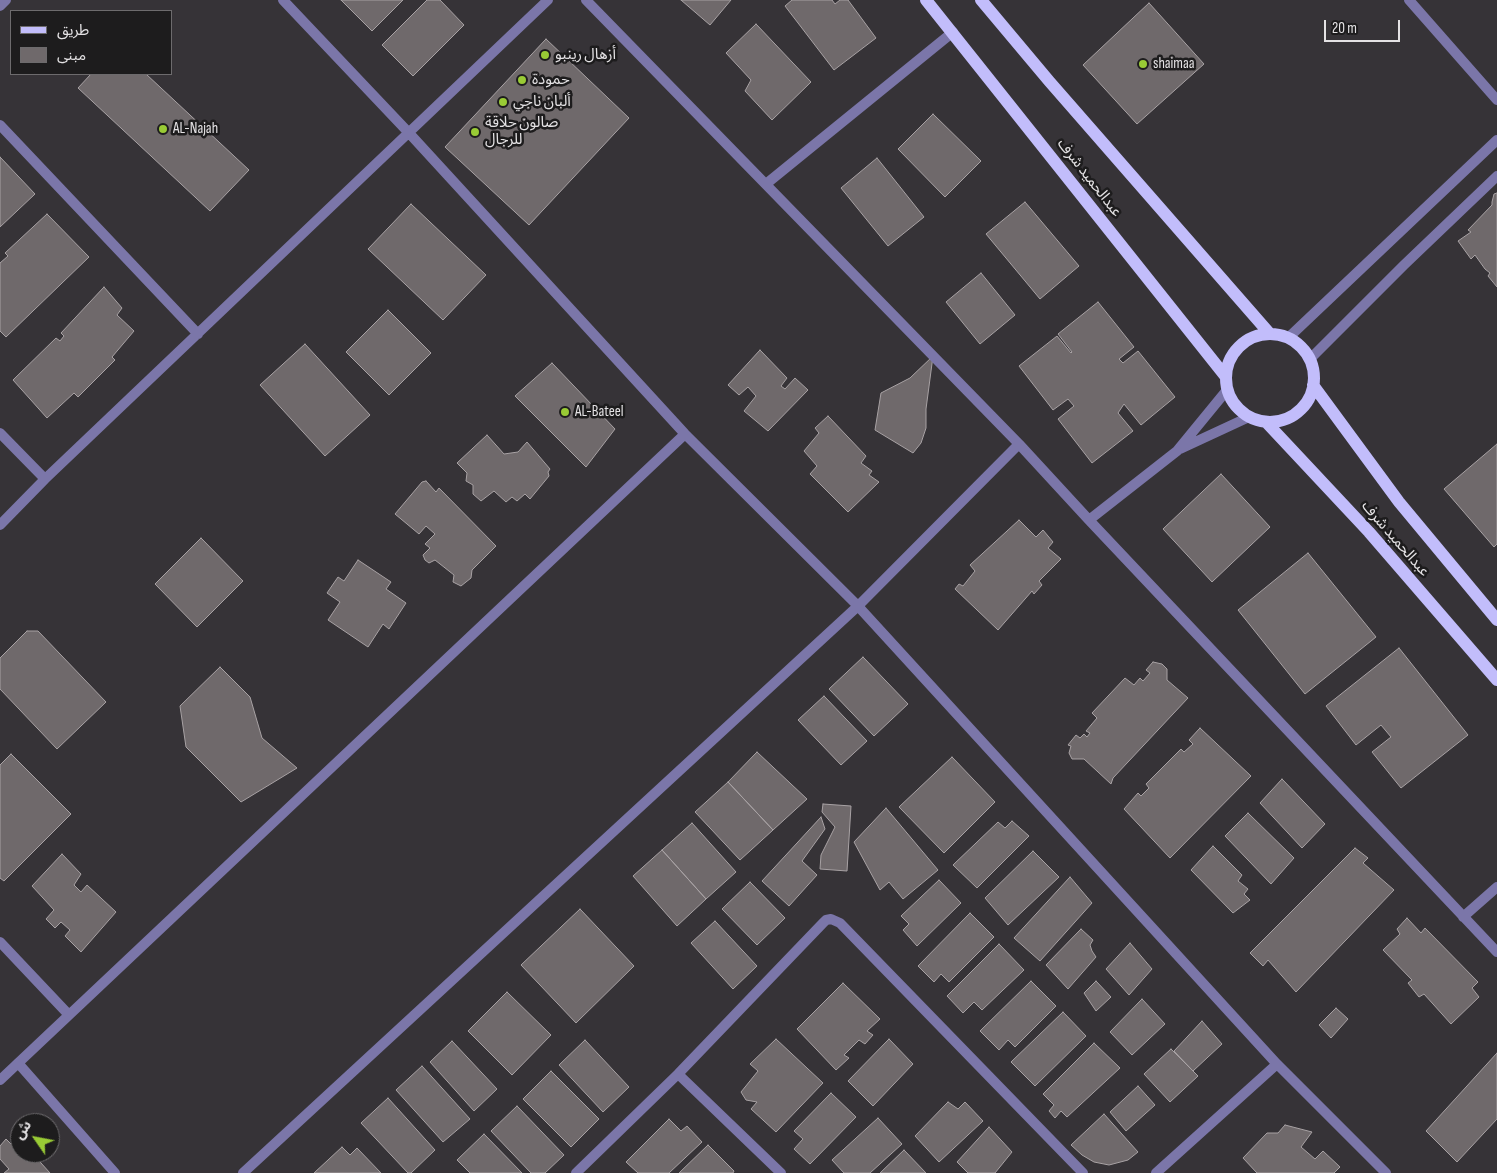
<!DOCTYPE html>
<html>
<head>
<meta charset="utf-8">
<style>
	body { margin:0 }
	#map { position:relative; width:1497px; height:1173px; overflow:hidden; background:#363337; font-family:"Sofia Sans Condensed","Noto Sans Arabic",sans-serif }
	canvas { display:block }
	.legend { position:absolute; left:10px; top:10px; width:162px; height:65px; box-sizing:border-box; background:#1d1c1d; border:1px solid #6d6b6d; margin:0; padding:6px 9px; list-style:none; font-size:15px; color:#e4e2e4 }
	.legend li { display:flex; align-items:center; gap:10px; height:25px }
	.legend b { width:25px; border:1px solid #6d6b6d }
	.north { position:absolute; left:10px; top:1113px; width:50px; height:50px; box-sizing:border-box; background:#1d1c1d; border:1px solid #6d6b6d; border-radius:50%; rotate:303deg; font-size:14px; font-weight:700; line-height:20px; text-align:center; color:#e4e2e4 }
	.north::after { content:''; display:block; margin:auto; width:18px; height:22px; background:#99cb35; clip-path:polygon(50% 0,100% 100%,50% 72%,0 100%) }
	.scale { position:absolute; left:1324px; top:20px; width:76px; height:22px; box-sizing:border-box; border:2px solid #e4e2e4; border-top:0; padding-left:6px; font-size:15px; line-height:18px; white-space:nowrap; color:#e4e2e4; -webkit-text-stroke:4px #1d1c1d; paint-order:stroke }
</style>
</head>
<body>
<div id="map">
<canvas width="1497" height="1173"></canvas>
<ul class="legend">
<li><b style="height:6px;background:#c2bdfb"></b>طريق</li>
<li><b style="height:14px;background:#6f696b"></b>مبنى</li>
</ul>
<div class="north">ش</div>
<div class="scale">20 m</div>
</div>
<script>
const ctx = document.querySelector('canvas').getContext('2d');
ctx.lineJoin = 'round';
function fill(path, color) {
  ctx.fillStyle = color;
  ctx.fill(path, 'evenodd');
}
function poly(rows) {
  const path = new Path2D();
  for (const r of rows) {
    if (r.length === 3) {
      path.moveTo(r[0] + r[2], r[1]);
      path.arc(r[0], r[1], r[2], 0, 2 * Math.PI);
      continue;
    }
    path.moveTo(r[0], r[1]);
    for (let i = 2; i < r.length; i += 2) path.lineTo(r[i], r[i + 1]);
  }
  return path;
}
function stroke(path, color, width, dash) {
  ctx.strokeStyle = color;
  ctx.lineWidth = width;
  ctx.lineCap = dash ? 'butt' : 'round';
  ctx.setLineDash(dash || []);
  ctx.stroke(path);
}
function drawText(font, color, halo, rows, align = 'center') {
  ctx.font = font + ' "Sofia Sans Condensed","Noto Sans Arabic",sans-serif';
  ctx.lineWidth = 5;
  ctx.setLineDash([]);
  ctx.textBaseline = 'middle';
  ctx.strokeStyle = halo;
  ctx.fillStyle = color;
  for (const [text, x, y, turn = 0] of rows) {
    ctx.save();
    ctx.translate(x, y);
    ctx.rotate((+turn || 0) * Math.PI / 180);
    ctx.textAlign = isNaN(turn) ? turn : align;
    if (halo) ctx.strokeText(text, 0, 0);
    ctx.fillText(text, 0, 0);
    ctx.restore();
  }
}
const building = poly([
	[341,0,403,0,372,31,341,0],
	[427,0,440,0,464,25,413,76,382,45,427,0],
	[681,0,731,0,710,25,681,0],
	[792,0,832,0,835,4,840,0,848,0,876,38,834,70,785,6,792,0],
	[1149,3,1204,64,1137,124,1083,65,1149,3],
	[756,24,811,82,772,120,745,91,751,80,726,53,756,24],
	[546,39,629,118,529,225,445,147,546,39],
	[91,74,146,74,249,170,210,211,78,88,91,74],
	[933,114,981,161,945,197,898,149,933,114],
	[0,157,35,194,0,227,0,157],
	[877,158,924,217,888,246,841,188,877,158],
	[1497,193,1497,287,1488,276,1490,273,1485,269,1475,255,1471,259,1458,241,1471,232,1468,230,1492,205,1492,202,1494,194,1497,193],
	[1025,202,1079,266,1040,299,986,234,1025,202],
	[411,204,486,275,443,320,368,249,411,204],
	[47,214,89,257,6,337,0,331,0,263,8,256,5,253,47,214],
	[981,273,1015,315,980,344,946,302,981,273],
	[104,287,122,308,117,315,134,331,112,357,115,360,78,397,74,393,47,418,13,380,56,338,60,341,64,336,61,333,104,287],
	[1098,302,1134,347,1119,359,1123,363,1138,351,1175,397,1141,425,1124,404,1118,413,1133,431,1092,463,1058,419,1074,406,1068,399,1053,410,1019,366,1057,336,1071,353,1072,352,1058,334,1098,302],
	[388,310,431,353,389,395,346,352,388,310],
	[305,344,370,415,325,456,260,385,305,344],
	[760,350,787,378,781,386,785,389,795,378,808,390,768,431,744,411,756,396,748,387,739,395,728,385,760,350],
	[933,356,926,409,926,428,921,443,913,453,875,430,881,393,910,378,933,356],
	[552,363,615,429,586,467,515,396,552,363],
	[828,416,866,456,861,463,872,471,869,475,879,482,848,512,810,474,817,466,804,451,819,433,815,428,828,416],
	[487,435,504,454,518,452,527,442,550,469,548,472,549,476,530,499,525,494,517,501,512,497,506,502,494,491,481,501,473,494,473,485,466,481,467,473,457,463,487,435],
	[1497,444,1497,544,1494,547,1444,489,1497,444],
	[1221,474,1270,527,1212,582,1163,529,1221,474],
	[426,481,436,492,439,488,496,546,472,570,471,578,461,586,453,582,454,575,435,560,429,563,425,560,423,555,430,548,425,544,435,534,426,526,419,534,395,514,422,482,426,481],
	[1019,520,1036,537,1043,530,1053,542,1048,548,1061,559,1039,581,1042,585,1034,594,1032,591,998,630,955,589,959,584,963,586,975,571,970,565,1019,520],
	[201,538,243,581,197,627,155,584,201,538],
	[1308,553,1376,637,1305,694,1238,610,1308,553],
	[358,560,391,582,386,589,406,603,389,629,383,624,368,647,328,620,340,602,327,593,338,577,344,581,358,560],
	[27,631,38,631,106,702,57,749,0,689,0,658,27,631],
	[1399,648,1468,735,1401,788,1372,752,1391,737,1381,725,1356,745,1326,706,1399,648],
	[863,657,908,704,874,736,829,689,863,657],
	[1153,662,1162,664,1167,669,1167,680,1188,698,1113,778,1111,784,1084,759,1072,759,1069,753,1071,746,1068,745,1076,735,1080,738,1084,734,1087,737,1090,733,1086,731,1097,718,1092,713,1125,678,1134,685,1140,678,1143,681,1150,673,1146,670,1153,662],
	[220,667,250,697,262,738,297,768,241,802,186,747,180,706,220,667],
	[824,696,867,741,841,765,798,720,824,696],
	[1200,728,1251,776,1170,858,1124,809,1138,793,1141,796,1149,788,1146,784,1181,749,1184,752,1193,744,1189,740,1200,728],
	[757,752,807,799,773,830,728,782,757,752],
	[11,754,71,814,4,881,0,878,0,765,11,754],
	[952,757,995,802,944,853,899,807,952,757],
	[1282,779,1325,824,1302,848,1260,803,1282,779],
	[728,782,773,830,740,860,695,812,728,782],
	[823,804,851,806,847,871,820,869,821,855,835,827,822,812,823,804],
	[886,808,938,870,903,899,889,882,880,890,854,842,886,808],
	[1248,813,1294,858,1271,884,1225,836,1248,813],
	[821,817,825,829,802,861,817,875,789,906,762,881,821,817],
	[1012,821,1029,836,977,888,953,865,998,822,1005,828,1012,821],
	[692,823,736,872,706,899,662,850,692,823],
	[1213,846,1242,875,1238,881,1248,889,1244,894,1250,900,1233,913,1191,870,1213,846],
	[1355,848,1368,858,1363,863,1394,890,1296,992,1268,960,1263,966,1250,953,1355,848],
	[662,850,706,899,677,926,633,876,662,850],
	[1033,851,1059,877,1008,925,985,898,1033,851],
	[62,854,81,874,74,885,81,892,87,885,116,912,81,952,65,936,70,930,61,922,55,928,46,919,54,910,32,886,62,854],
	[1070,877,1092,903,1040,961,1014,938,1070,877],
	[939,880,961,903,917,946,903,930,909,924,901,916,939,880],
	[750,882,785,918,757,945,722,909,750,882],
	[580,909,634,966,576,1023,521,965,580,909],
	[970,913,994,937,949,982,941,974,934,982,918,966,970,913],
	[1407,918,1421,933,1425,928,1478,982,1472,988,1479,997,1451,1024,1424,994,1419,997,1408,983,1412,980,1383,950,1400,934,1397,929,1407,918],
	[715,921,757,966,733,989,691,943,715,921],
	[1081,929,1093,940,1090,945,1092,951,1096,957,1068,989,1046,965,1081,929],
	[1130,943,1152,969,1129,995,1106,969,1130,943],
	[999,944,1024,970,982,1010,974,1002,963,1013,947,996,999,944],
	[1031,981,1056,1006,1015,1047,1008,1040,999,1050,980,1031,1031,981],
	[1096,981,1111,997,1096,1011,1084,993,1096,981],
	[843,983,880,1019,867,1031,873,1035,865,1044,859,1040,844,1055,849,1058,836,1070,797,1029,843,983],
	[507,992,551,1035,512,1075,468,1031,507,992],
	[1142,999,1165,1024,1132,1055,1110,1032,1142,999],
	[1336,1008,1348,1019,1331,1038,1319,1025,1336,1008],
	[1063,1012,1086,1036,1035,1086,1011,1062,1063,1012],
	[1202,1021,1222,1044,1193,1071,1174,1051,1202,1021],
	[776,1039,823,1083,776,1132,751,1109,757,1102,746,1100,741,1092,758,1071,750,1064,776,1039],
	[889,1039,913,1064,873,1106,848,1081,889,1039],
	[585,1040,629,1087,603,1112,559,1065,585,1040],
	[452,1041,497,1089,474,1111,430,1062,452,1041],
	[1094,1043,1120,1068,1067,1117,1061,1111,1055,1118,1049,1111,1054,1105,1043,1094,1094,1043],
	[1171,1049,1198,1076,1170,1102,1144,1074,1171,1049],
	[1497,1053,1497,1119,1457,1162,1426,1131,1497,1053],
	[422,1066,470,1119,443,1142,396,1090,422,1066],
	[551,1071,599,1119,571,1147,523,1099,551,1071],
	[1138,1086,1155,1105,1126,1131,1110,1112,1138,1086],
	[831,1093,856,1117,810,1164,794,1149,803,1139,794,1131,831,1093],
	[388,1098,435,1150,411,1173,408,1173,361,1123,388,1098],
	[948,1102,958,1109,965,1102,983,1121,939,1162,915,1136,948,1102],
	[517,1106,564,1155,545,1173,531,1173,491,1131,517,1106],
	[1104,1114,1138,1152,1128,1160,1109,1165,1094,1162,1082,1155,1071,1145,1104,1114],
	[878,1118,902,1144,870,1173,844,1173,832,1160,878,1118],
	[669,1119,681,1131,687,1126,702,1142,669,1173,638,1173,626,1162,669,1119],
	[1285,1125,1312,1132,1301,1147,1315,1159,1323,1151,1340,1167,1334,1173,1257,1173,1243,1158,1267,1133,1278,1133,1285,1125],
	[989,1127,1012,1152,995,1173,968,1173,957,1162,989,1127],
	[484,1134,522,1173,470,1173,457,1160,484,1134],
	[18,1137,20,1139,20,1153,32,1153,50,1173,4,1173,9,1169,0,1159,0,1146,6,1139,11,1144,18,1137],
	[708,1145,734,1171,733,1173,679,1173,708,1145],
	[342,1147,350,1155,357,1148,381,1173,314,1173,342,1147],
	[904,1150,926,1173,880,1173,904,1150]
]);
fill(building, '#6f696b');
stroke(building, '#a8a2a4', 1);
stroke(poly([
	[283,0,409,133,685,434,858,606,1277,1064,1386,1173],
	[586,0,1019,444,1089,520,1497,952],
	[1409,0,1497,100],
	[0,6,6,0],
	[0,125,198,334],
	[766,184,953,32],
	[1288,338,1497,140],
	[1310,359,1404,265,1497,176],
	[0,433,45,479],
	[1180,449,1249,417],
	[1089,520,1177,451,1227,390],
	[0,525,45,479,548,0],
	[1463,917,1497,887],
	[0,942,69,1015],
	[18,1063,115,1173],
	[678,1074,781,1173],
	[0,1080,685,434],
	[243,1173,858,606,1019,444],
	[576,1173,678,1074,823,923,826,920,831,919,840,923,1083,1173],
	[1156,1173,1277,1064]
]), '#7b76a9', 10);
stroke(poly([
	[926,0,1226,377],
	[981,0,1049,81,1270,334],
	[1270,378,44],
	[1313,385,1399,502,1497,620],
	[1266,422,1369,532,1497,680]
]), '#c2bdfb', 12);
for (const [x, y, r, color] of [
	[545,55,5,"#99cb35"],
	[1143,64,5,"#99cb35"],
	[522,80,5,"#99cb35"],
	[503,102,5,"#99cb35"],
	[163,129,5,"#99cb35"],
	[475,132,5,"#99cb35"],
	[565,412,5,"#99cb35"]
]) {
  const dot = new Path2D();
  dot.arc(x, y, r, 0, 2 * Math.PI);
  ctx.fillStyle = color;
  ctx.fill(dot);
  stroke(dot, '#1d1c1d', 2);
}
drawText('15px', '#e4e2e4', '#1d1c1d', [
	["أزهال رينبو",555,55],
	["shaimaa",1153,64],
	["حمودة",532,80],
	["ألبان ناجي",513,102],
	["صالون حلاقة",485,123],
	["للرجال",485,140],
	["AL-Najah",173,129],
	["AL-Bateel",575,412]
], 'left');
drawText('15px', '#e4e2e4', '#1d1c1d', [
	["عبدالحميد شرف",1089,178,52],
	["عبدالحميد شرف",1395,539,49]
]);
</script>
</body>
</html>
